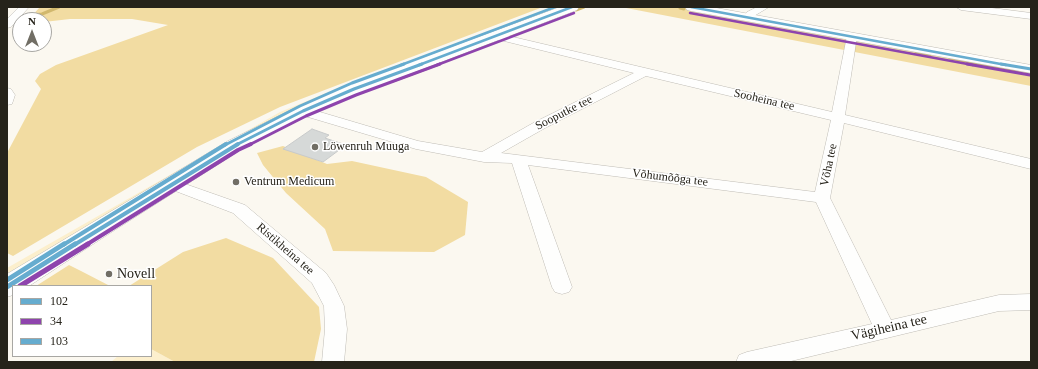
<!DOCTYPE html>
<html>
<head>
<meta charset="utf-8">
<style>
	body { margin:0 }
	#map { position:relative; width:1038px; height:369px; overflow:hidden; background:#fbf8f0; font-family:Georgia,serif }
	canvas { display:block }
	.frame { position:absolute; inset:0; border:8px solid #26231a; pointer-events:none }
	.legend { position:absolute; left:12px; top:285px; width:140px; height:72px; box-sizing:border-box; background:#fff; border:1px solid #a8a7a3; margin:0; padding:5px 7px; list-style:none; font-size:12px; color:#26231a }
	.legend li { display:flex; align-items:center; gap:8px; height:20px }
	.legend b { width:20px; border:1px solid #a8a7a3 }
	.north { position:absolute; left:12px; top:12px; width:40px; height:40px; box-sizing:border-box; background:#fff; border:1px solid #a8a7a3; border-radius:50%; rotate:0deg; font-size:11px; font-weight:700; line-height:16px; text-align:center; color:#26231a }
	.north::after { content:''; display:block; margin:auto; width:14px; height:18px; background:#716e65; clip-path:polygon(50% 0,100% 100%,50% 72%,0 100%) }
</style>
</head>
<body>
<div id="map">
<canvas width="1038" height="369"></canvas>
<div class="frame"></div>
<ul class="legend">
<li><b style="height:5px;background:#66accf"></b>102</li>
<li><b style="height:5px;background:#8e44ad"></b>34</li>
<li><b style="height:5px;background:#66accf"></b>103</li>
</ul>
<div class="north">N</div>
</div>
<script>
const ctx = document.querySelector('canvas').getContext('2d');
ctx.lineJoin = 'round';
function fill(path, color) {
  ctx.fillStyle = color;
  ctx.fill(path, 'evenodd');
}
function poly(rows) {
  const path = new Path2D();
  for (const r of rows) {
    path.moveTo(r[0], r[1]);
    for (let i = 2; i < r.length; i += 2) path.lineTo(r[i], r[i + 1]);
  }
  return path;
}
function stroke(path, color, width, dash) {
  ctx.strokeStyle = color;
  ctx.lineWidth = width;
  ctx.lineCap = dash ? 'butt' : 'round';
  ctx.setLineDash(dash || []);
  ctx.stroke(path);
}
function drawText(font, color, halo, rows, align = 'center') {
  ctx.font = font + ' Georgia,serif';
  ctx.lineWidth = 3;
  ctx.setLineDash([]);
  ctx.textBaseline = 'middle';
  ctx.strokeStyle = halo;
  ctx.fillStyle = color;
  for (const [text, x, y, turn = 0] of rows) {
    ctx.save();
    ctx.translate(x, y);
    ctx.rotate((+turn || 0) * Math.PI / 180);
    ctx.textAlign = isNaN(turn) ? turn : align;
    if (halo) ctx.strokeText(text, 0, 0);
    ctx.fillText(text, 0, 0);
    ctx.restore();
  }
}
fill(poly([
	[497,29,499,30,354,85,7,276,7,268,280,112,324,94],
	[151,349,175,362,111,362,118,356,151,356]
]), '#fcefcd');
fill(poly([
	[40,7,543,7,280,107,197,147,13,256,7,253,7,153,41,89,35,81,40,74,56,65,168,25,132,19,70,19,44,22,44,20,28,20],
	[621,7,682,7,1031,71,1031,86],
	[283,146,327,164,352,161,426,177,468,202,465,235,434,252,333,251,325,229,286,193,263,165,257,153],
	[226,238,273,258,319,307,321,329,314,362,175,362,151,349,151,286,129,286,183,252],
	[69,265,81,271,110,286,36,286]
]), '#f2dca2');
stroke(poly([
	[680,8,684,9],
	[576,10,584,7],
	[34,15,42,14,59,7],
	[508,36,533,27],
	[476,49,491,43],
	[916,52,930,55],
	[950,58,984,65],
	[450,59,461,55],
	[435,65,442,62]
]), '#d1b86d', 3);
stroke(poly([
	[978,64,1017,71],
	[392,81,438,64]
]), '#d1b86d', 3.5);
const building = poly([
	[312,129,329,135,325,138,346,145,323,162,283,149,312,129]
]);
fill(building, '#d6d9d8');
stroke(building, '#c8caca', 1);
const minor = poly([
	[19,7,29,7,11,27,7,28,7,19,19,7],
	[757,7,769,7,754,16,752,19,744,19,743,17,747,12,757,7],
	[956,7,984,7,1031,13,1031,19,961,10,956,7],
	[496,33,832,112,847,36,852,33,856,34,857,36,845,115,1031,159,1031,169,844,123,830,198,891,320,999,295,1031,294,1031,310,999,311,787,362,736,362,739,355,747,352,872,324,816,202,528,165,572,287,569,292,562,294,555,292,552,287,512,163,484,162,416,149,298,114,296,111,298,108,303,107,418,141,482,152,535,122,634,73,492,38,491,36,492,34,496,33],
	[646,76,831,120,815,192,501,153,545,128,646,76],
	[7,88,11,89,15,95,12,104,7,105,7,88],
	[171,179,245,205,326,273,334,285,344,306,347,329,344,362,322,362,325,329,324,306,312,283,233,213,165,187,163,184,165,181,171,179]
]);
const tertiary = poly([
	[685,7,711,7,1031,65,1031,73,691,11,687,10,685,7]
]);
const secondary = poly([
	[560,7,579,7,577,10,360,93,309,115,242,149,110,233,29,286,13,286,13,295,7,297,7,274,228,141,297,107,348,85,560,7]
]);
stroke(minor, '#bfbcb5', 1);
stroke(tertiary, '#bfbcb5', 1);
stroke(secondary, '#bfbcb5', 1);
fill(minor, '#fefefd');
fill(tertiary, '#fefefd');
fill(secondary, '#fefefd');
stroke(poly([
	[691,7,1006,65],
	[419,65,572,7]
]), '#66accf', 2.5);
stroke(poly([
	[1001,64,1031,69],
	[236,145,303,111,354,89,422,64]
]), '#66accf', 3);
stroke(poly([
	[74,245,238,144]
]), '#66accf', 4);
stroke(poly([
	[7,287,75,244]
]), '#66accf', 5);
stroke(poly([
	[690,13,973,65],
	[437,65,574,13]
]), '#8e44ad', 2.5);
stroke(poly([
	[967,64,1030,75],
	[249,145,306,116,356,95,440,64]
]), '#8e44ad', 3);
stroke(poly([
	[86,245,238,150,251,144]
]), '#8e44ad', 4);
stroke(poly([
	[20,286,88,244]
]), '#8e44ad', 5);
stroke(poly([
	[401,65,555,7]
]), '#66accf', 2.5);
stroke(poly([
	[225,145,300,106,352,83,404,64]
]), '#66accf', 3);
stroke(poly([
	[63,245,226,144]
]), '#66accf', 4);
stroke(poly([
	[7,280,64,244]
]), '#66accf', 5);
for (const [x, y, r, color] of [
	[315,147,4,"#716e65"],
	[236,182,4,"#716e65"],
	[109,274,4,"#716e65"]
]) {
  const dot = new Path2D();
  dot.arc(x, y, r, 0, 2 * Math.PI);
  ctx.fillStyle = color;
  ctx.fill(dot);
  stroke(dot, '#fff', 1.5);
}
drawText('12px', '#26231a', '#fff', [
	["Sooheina tee",764,100,13],
	["Sooputke tee",564,113,-27],
	["Võha tee",829,165,-78],
	["Võhumõõga tee",670,178,7],
	["Ristikheina tee",285,249,41]
]);
drawText('12px', '#26231a', '#fff', [
	["Löwenruh Muuga",323,147],
	["Ventrum Medicum",244,182]
], 'left');
drawText('14px', '#26231a', '#fff', [
	["Novell",117,274]
], 'left');
drawText('14px', '#26231a', '#fff', [
	["Vägiheina tee",889,328,-13]
]);
</script>
</body>
</html>
